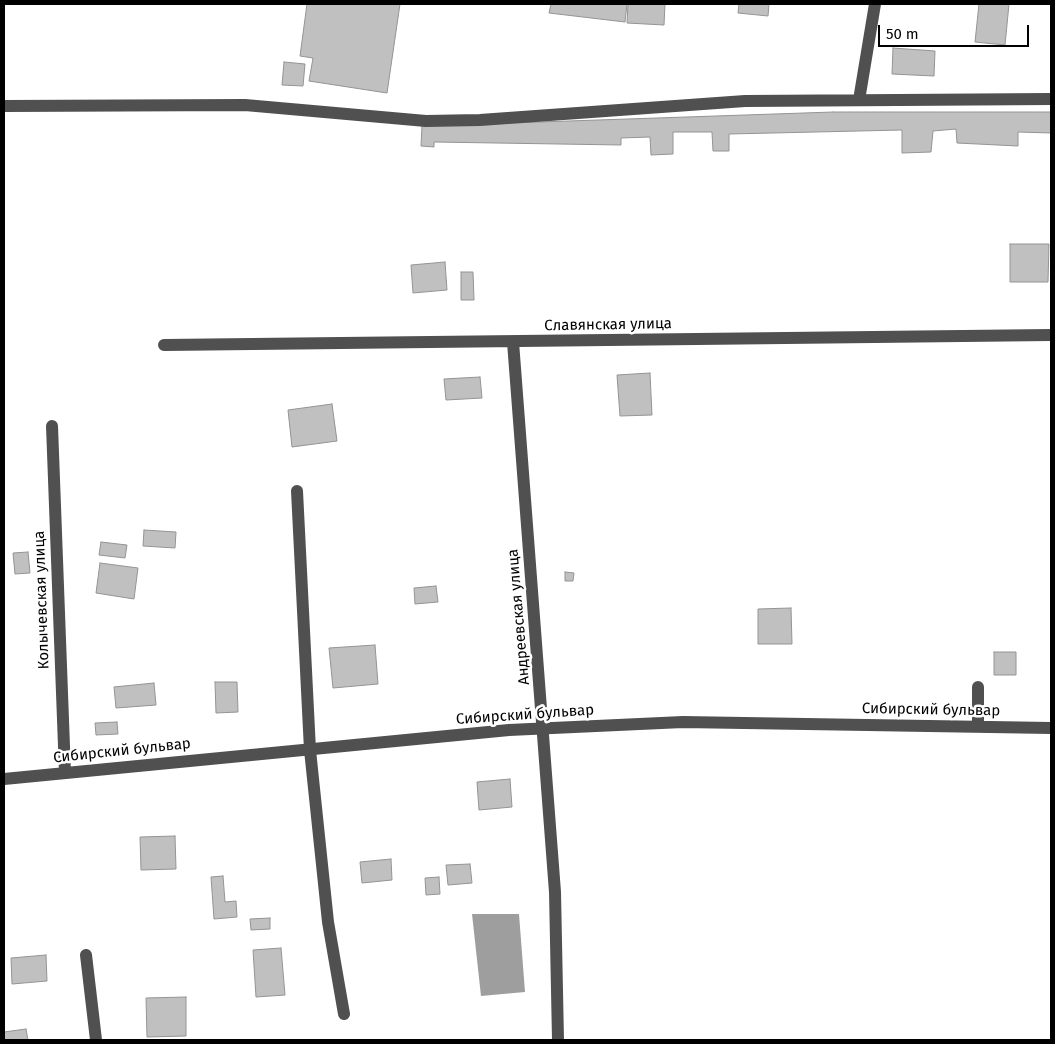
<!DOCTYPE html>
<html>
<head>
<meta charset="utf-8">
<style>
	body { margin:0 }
	#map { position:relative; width:1055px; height:1044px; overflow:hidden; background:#fff; font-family:"Fira Sans",sans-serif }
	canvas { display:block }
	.frame { position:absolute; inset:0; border:5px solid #000; pointer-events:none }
	.scale { position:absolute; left:878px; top:25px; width:151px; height:22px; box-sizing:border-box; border:2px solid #000; border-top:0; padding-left:6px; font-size:15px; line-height:18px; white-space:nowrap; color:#000; -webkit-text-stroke:4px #fff; paint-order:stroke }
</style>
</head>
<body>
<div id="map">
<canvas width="1055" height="1044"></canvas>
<div class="frame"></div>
<div class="scale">50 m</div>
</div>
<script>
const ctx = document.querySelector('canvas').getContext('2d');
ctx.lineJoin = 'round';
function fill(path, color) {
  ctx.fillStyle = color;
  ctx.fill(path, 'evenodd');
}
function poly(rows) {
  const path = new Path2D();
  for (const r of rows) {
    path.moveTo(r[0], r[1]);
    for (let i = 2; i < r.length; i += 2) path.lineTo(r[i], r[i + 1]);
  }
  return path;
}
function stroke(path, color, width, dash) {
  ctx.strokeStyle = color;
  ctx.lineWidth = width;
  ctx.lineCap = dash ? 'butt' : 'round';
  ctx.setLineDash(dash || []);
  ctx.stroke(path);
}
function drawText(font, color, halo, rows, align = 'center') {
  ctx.font = font + ' "Fira Sans",sans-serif';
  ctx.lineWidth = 5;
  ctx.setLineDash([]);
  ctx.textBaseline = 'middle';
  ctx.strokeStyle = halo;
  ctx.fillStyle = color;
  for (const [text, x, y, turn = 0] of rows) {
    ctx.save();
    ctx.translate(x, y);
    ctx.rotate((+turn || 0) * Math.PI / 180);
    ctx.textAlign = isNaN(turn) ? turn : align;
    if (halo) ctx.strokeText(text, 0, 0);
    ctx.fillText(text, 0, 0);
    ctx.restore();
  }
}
fill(poly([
	[472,914,519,914,525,992,481,996]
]), '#9e9e9e');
const building = poly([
	[307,4,400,4,387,93,309,81,313,58,300,56,307,4],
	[551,4,627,4,625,22,549,13,551,4],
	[628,4,665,4,664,25,627,23,628,4],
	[739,4,769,4,768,16,738,13,739,4],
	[979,4,1009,4,1005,45,975,42,979,4],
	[893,48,935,51,934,76,892,74,893,48],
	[284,62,305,64,303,86,282,85,284,62],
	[833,112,1051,112,1051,133,1018,132,1018,146,957,143,956,129,933,131,931,152,902,153,902,130,729,134,729,151,713,151,712,132,673,132,673,154,651,155,650,137,621,138,621,145,434,142,434,147,421,146,422,126,833,112],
	[1010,244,1049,244,1048,282,1010,282,1010,244],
	[445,262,447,290,413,293,411,265,445,262],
	[461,272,473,272,474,300,461,300,461,272],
	[650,373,652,415,620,416,617,375,650,373],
	[480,377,482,398,446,400,444,379,480,377],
	[332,404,337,441,292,447,288,410,332,404],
	[144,530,176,532,175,548,143,546,144,530],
	[101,542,127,545,125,558,99,555,101,542],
	[28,552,30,573,15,574,13,553,28,552],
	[100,563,138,568,134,599,96,593,100,563],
	[565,572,574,573,573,581,565,581,565,572],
	[436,586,438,602,415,604,414,588,436,586],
	[791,608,792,644,758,644,758,609,791,608],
	[375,645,378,684,333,688,329,648,375,645],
	[994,652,1016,652,1016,675,994,675,994,652],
	[215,682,237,682,238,712,216,713,215,682],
	[154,683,156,705,116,708,114,687,154,683],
	[117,722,118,734,96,735,95,723,117,722],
	[510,779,512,807,479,810,477,782,510,779],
	[175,836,176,869,141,870,140,837,175,836],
	[391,859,392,880,362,883,360,862,391,859],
	[470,864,472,883,448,885,446,865,470,864],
	[223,876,225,902,236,901,237,917,214,919,211,877,223,876],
	[439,877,440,894,426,895,425,878,439,877],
	[270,918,270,929,251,930,250,919,270,918],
	[281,948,285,995,256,997,253,950,281,948],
	[46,955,47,981,12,984,11,958,46,955],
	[186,997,186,1036,147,1037,146,998,186,997],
	[26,1029,28,1040,4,1040,4,1032,26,1029]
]);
fill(building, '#c0c0c0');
stroke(building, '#949494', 1);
stroke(poly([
	[859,100,875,4],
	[4,106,245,105,426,121,480,120,745,101,1051,99],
	[513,342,555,892,558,1040],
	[164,345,1051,335],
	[52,426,65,773],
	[297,491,310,750,328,922,344,1014],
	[978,727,978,687],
	[4,779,509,730,683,722,1051,728],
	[86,955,96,1040]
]), '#505050', 12);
drawText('15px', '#000', '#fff', [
	["Славянская улица",608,325,-1],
	["Колычевская улица",42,600,-92],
	["Андреевская улица",519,617,-95],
	["Сибирский бульвар",931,710,1],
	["Сибирский бульвар",525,715,-4],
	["Сибирский бульвар",122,751,-6]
]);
</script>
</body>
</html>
